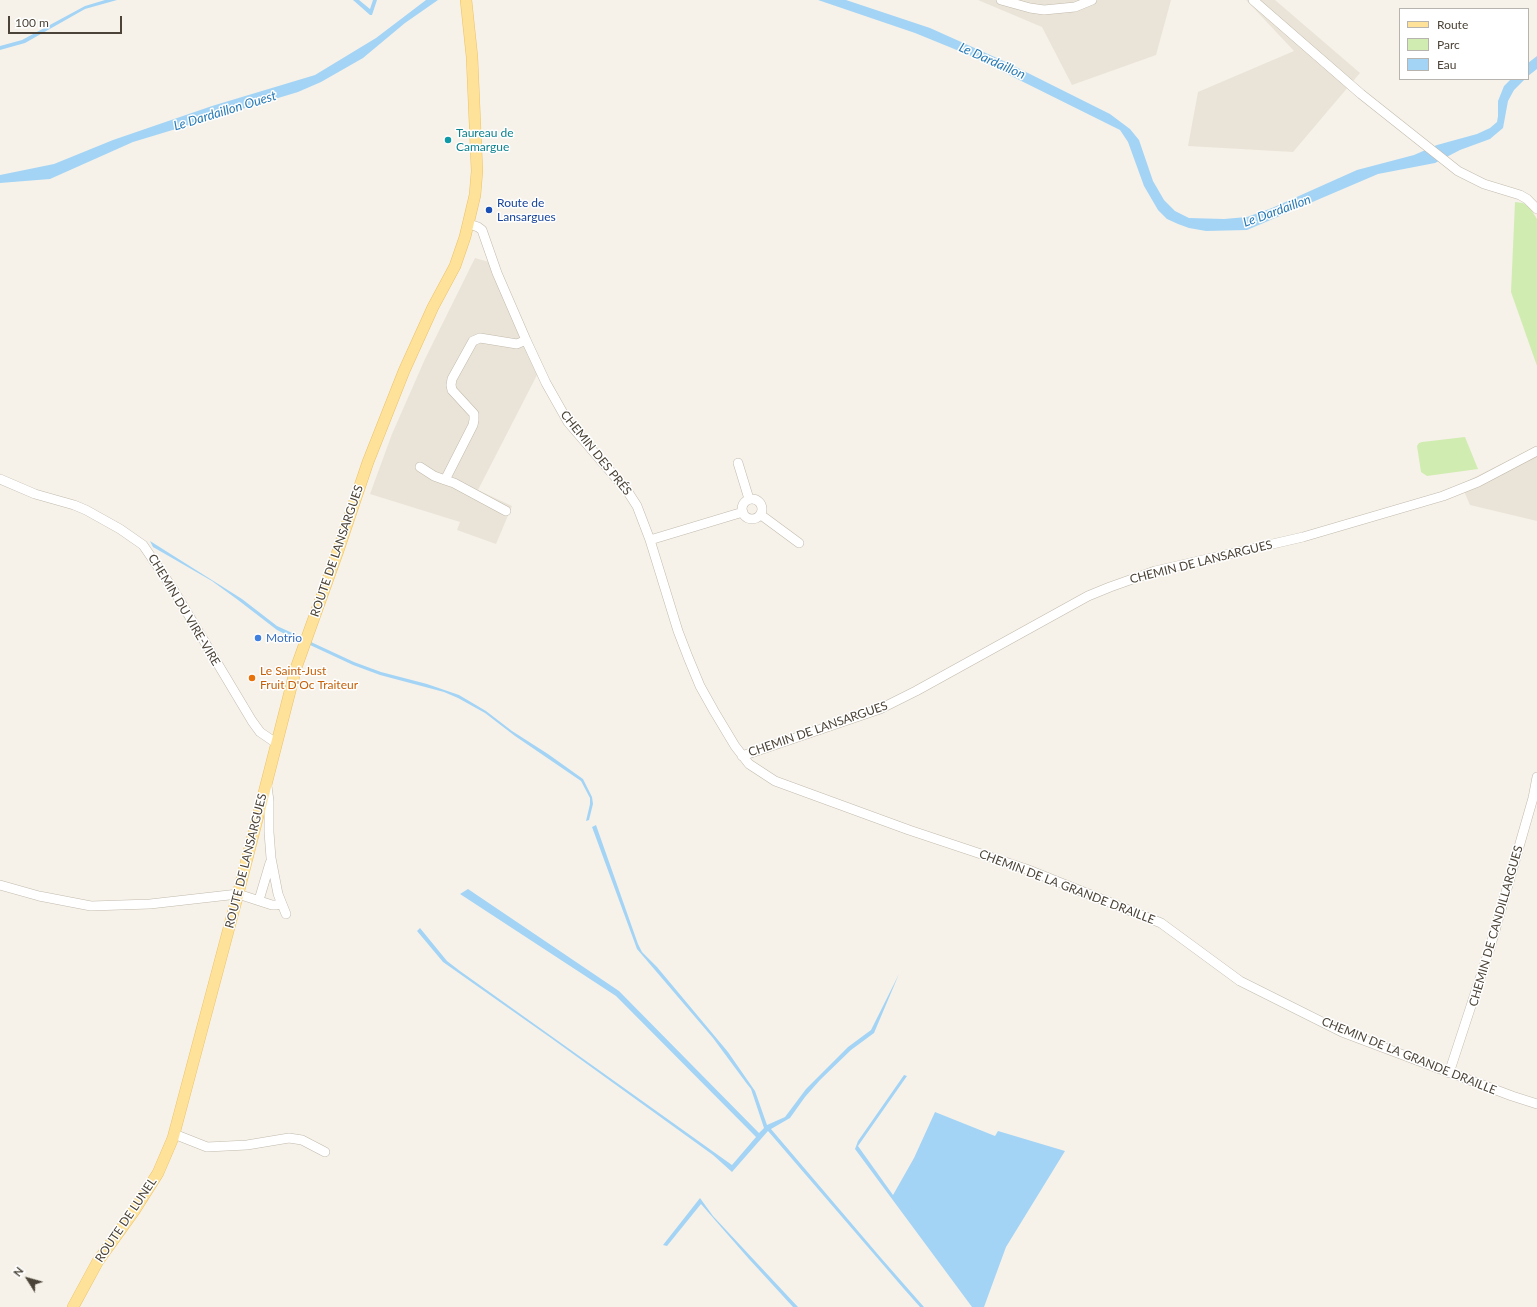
<!DOCTYPE html>
<html>
<head>
<meta charset="utf-8">
<style>
	body { margin:0 }
	#map { position:relative; width:1537px; height:1307px; overflow:hidden; background:#f6f2ea; font-family:Lato,sans-serif }
	canvas { display:block }
	.legend { position:absolute; left:1399px; top:8px; width:130px; height:72px; box-sizing:border-box; background:#fff; border:1px solid #b7b4af; margin:0; padding:5px 7px; list-style:none; font-size:12px; color:#4b4337 }
	.legend li { display:flex; align-items:center; gap:8px; height:20px }
	.legend b { width:20px; border:1px solid #b7b4af }
	.north { position:absolute; left:8px; top:1259px; width:40px; height:40px; -webkit-text-stroke:3px #fff; paint-order:stroke; rotate:307deg; font-size:11px; font-weight:700; line-height:16px; text-align:center; color:#4b4337 }
	.north::after { content:''; display:block; margin:auto; width:14px; height:18px; background:#4b4337; clip-path:polygon(50% 0,100% 100%,50% 72%,0 100%) }
	.scale { position:absolute; left:8px; top:16px; width:114px; height:18px; box-sizing:border-box; border:2px solid #4b4337; border-top:0; padding-left:5px; font-size:12px; line-height:14px; white-space:nowrap; color:#4b4337; -webkit-text-stroke:3px #fff; paint-order:stroke }
</style>
</head>
<body>
<div id="map">
<canvas width="1537" height="1307"></canvas>
<ul class="legend">
<li><b style="height:5px;background:#ffe29a"></b>Route</li>
<li><b style="height:11px;background:#d1ecb1"></b>Parc</li>
<li><b style="height:11px;background:#a4d4f5"></b>Eau</li>
</ul>
<div class="north">N</div>
<div class="scale">100 m</div>
</div>
<script>
const ctx = document.querySelector('canvas').getContext('2d');
ctx.lineJoin = 'round';
function fill(path, color) {
  ctx.fillStyle = color;
  ctx.fill(path, 'evenodd');
}
function poly(rows) {
  const path = new Path2D();
  for (const r of rows) {
    if (r.length === 3) {
      path.moveTo(r[0] + r[2], r[1]);
      path.arc(r[0], r[1], r[2], 0, 2 * Math.PI);
      continue;
    }
    path.moveTo(r[0], r[1]);
    for (let i = 2; i < r.length; i += 2) path.lineTo(r[i], r[i + 1]);
  }
  return path;
}
function stroke(path, color, width, dash) {
  ctx.strokeStyle = color;
  ctx.lineWidth = width;
  ctx.lineCap = dash ? 'butt' : 'round';
  ctx.setLineDash(dash || []);
  ctx.stroke(path);
}
function drawText(font, color, halo, rows, align = 'center') {
  ctx.font = font + ' Lato,sans-serif';
  ctx.lineWidth = 3;
  ctx.setLineDash([]);
  ctx.textBaseline = 'middle';
  ctx.strokeStyle = halo;
  ctx.fillStyle = color;
  for (const [text, x, y, turn = 0] of rows) {
    ctx.save();
    ctx.translate(x, y);
    ctx.rotate((+turn || 0) * Math.PI / 180);
    ctx.textAlign = isNaN(turn) ? turn : align;
    if (halo) ctx.strokeText(text, 0, 0);
    ctx.fillText(text, 0, 0);
    ctx.restore();
  }
}
fill(poly([
	[978,0,1171,0,1156,55,1072,85,1042,27],
	[1246,0,1275,0,1360,73,1293,152,1188,146,1198,92,1294,51],
	[475,258,489,262,537,375,478,490,512,506,496,544,457,530,460,522,370,494,392,434,425,359],
	[1537,446,1537,521,1470,505,1461,484]
]), '#eae4d8');
fill(poly([
	[1515,202,1523,203,1530,208,1537,219,1537,366,1511,292],
	[1465,437,1478,469,1427,476,1421,472,1417,446,1419,443,1422,442]
]), '#d1ecb1');
fill(poly([
	[105,0,117,0,85,9,25,43,0,50,0,46,22,40,85,6],
	[353,0,359,0,370,9,373,0,377,0,372,15,370,15],
	[426,0,438,0,405,23,363,58,321,82,298,92,133,142,50,179,0,183,0,175,54,164,113,140,212,106,315,75,376,38],
	[818,0,846,0,930,28,1008,63,1110,114,1130,129,1139,140,1153,181,1164,200,1175,211,1189,218,1224,219,1247,217,1272,208,1357,170,1414,155,1437,145,1477,134,1490,128,1497,122,1498,116,1498,101,1504,86,1511,79,1525,79,1514,90,1508,101,1503,128,1490,139,1460,150,1435,163,1378,174,1247,230,1206,231,1189,228,1178,224,1167,219,1158,210,1144,186,1128,142,1120,130,969,55,915,33],
	[1537,56,1537,69,1528,76,1528,63],
	[150,541,242,599,277,626,301,637,299,641,277,630,238,600,212,581,153,547],
	[311,642,354,662,381,672,427,684,459,695,486,711,512,731,548,754,583,779,592,797,593,804,589,820,586,821,590,804,590,798,581,781,515,736,485,713,458,698,444,692,380,675,353,665,310,645],
	[596,825,638,944,642,952,657,967,728,1052,755,1091,767,1125,785,1117,806,1089,848,1047,871,1030,899,974,874,1033,851,1050,820,1080,805,1097,790,1118,771,1129,881,1258,924,1307,920,1307,904,1289,768,1131,732,1172,713,1155,551,1038,443,962,417,931,420,928,447,961,460,971,732,1165,756,1137,616,996,460,894,468,889,619,991,759,1133,764,1128,751,1089,747,1084,713,1038,637,949,592,827],
	[904,1075,907,1076,858,1146,893,1195,914,1158,935,1112,995,1136,998,1131,1065,1151,1006,1247,984,1307,972,1307,855,1149,858,1141],
	[700,1198,713,1216,798,1307,793,1307,749,1259,701,1204,667,1246,663,1245]
]), '#a4d4f5');
const minor = poly([
	[1001,0,1030,8,1044,10,1075,7,1092,0],
	[1253,0,1361,94,1458,171,1484,184,1520,195,1527,199,1537,209],
	[469,224,478,227,482,230,497,273,526,340,546,383,568,422,628,492,637,506,650,540,678,631,688,657,700,686,714,711,735,746,749,764,775,781,909,830,1026,869,1161,923,1240,981,1342,1032,1512,1096,1537,1104],
	[738,463,749,499],
	[420,467,434,476,445,480,473,425,474,420,474,414,452,390,451,385,452,379,473,341,480,338,517,344,526,340],
	[0,479,35,494,74,505,86,510,120,529,143,545,173,589,252,721,260,732,276,743],
	[445,480,454,483,506,511],
	[752,509,10],
	[761,515,799,543],
	[650,540,743,512],
	[742,756,880,709,916,691,1088,596,1110,587,1155,571,1303,537,1443,496,1478,482,1537,451],
	[267,786,269,801,269,832,271,858,278,894,286,914],
	[0,885,39,896,91,906,150,904,238,894,272,905,277,905,281,903],
	[259,900,270,863],
	[1449,1073,1490,948,1533,798,1537,777],
	[174,1134,207,1147,247,1145,289,1138,302,1140,325,1152]
]);
const major = poly([
	[73,1307,98,1261,134,1211,158,1173,173,1138,238,894,296,668,338,551,368,462,404,371,433,307,455,266,465,237,475,195,477,171,472,57,466,0]
]);
stroke(minor, '#c2baac', 10);
stroke(major, '#ebc263', 12);
stroke(minor, '#fff', 9);
stroke(major, '#ffe29a', 11);
for (const [x, y, r, color] of [
	[448,140,4,"#0f9aa8"],
	[489,210,4,"#1a4fb4"],
	[258,638,4,"#3f7fe0"],
	[252,678,4,"#e8710a"]
]) {
  const dot = new Path2D();
  dot.arc(x, y, r, 0, 2 * Math.PI);
  ctx.fillStyle = color;
  ctx.fill(dot);
  stroke(dot, '#fff', 1.5);
}
drawText('12px', '#0d838f', '#fff', [
	["Taureau de",456,133],
	["Camargue",456,147]
], 'left');
drawText('12px', '#164399', '#fff', [
	["Route de",497,203],
	["Lansargues",497,217]
], 'left');
drawText('12px', '#4b4337', '#fff', [
	["CHEMIN DES PRÉS",596,453,51],
	["ROUTE DE LANSARGUES",337,551,-71],
	["CHEMIN DE LANSARGUES",1201,562,-14],
	["CHEMIN DU VIRE-VIRE",184,610,59],
	["CHEMIN DE LANSARGUES",818,729,-19],
	["ROUTE DE LANSARGUES",246,861,-76],
	["CHEMIN DE LA GRANDE DRAILLE",1067,887,21],
	["CHEMIN DE CANDILLARGUES",1496,926,-74],
	["CHEMIN DE LA GRANDE DRAILLE",1409,1056,22],
	["ROUTE DE LUNEL",126,1220,-56]
]);
drawText('12px', '#366cbe', '#fff', [
	["Motrio",266,638]
], 'left');
drawText('12px', '#c56008', '#fff', [
	["Le Saint-Just",260,671],
	["Fruit D'Oc Traiteur",260,685]
], 'left');
drawText('italic 13px', '#287ab5', '#fff', [
	["Le Dardaillon",992,61,24],
	["Le Dardaillon Ouest",225,111,-17],
	["Le Dardaillon",1277,211,-20]
]);
</script>
</body>
</html>
